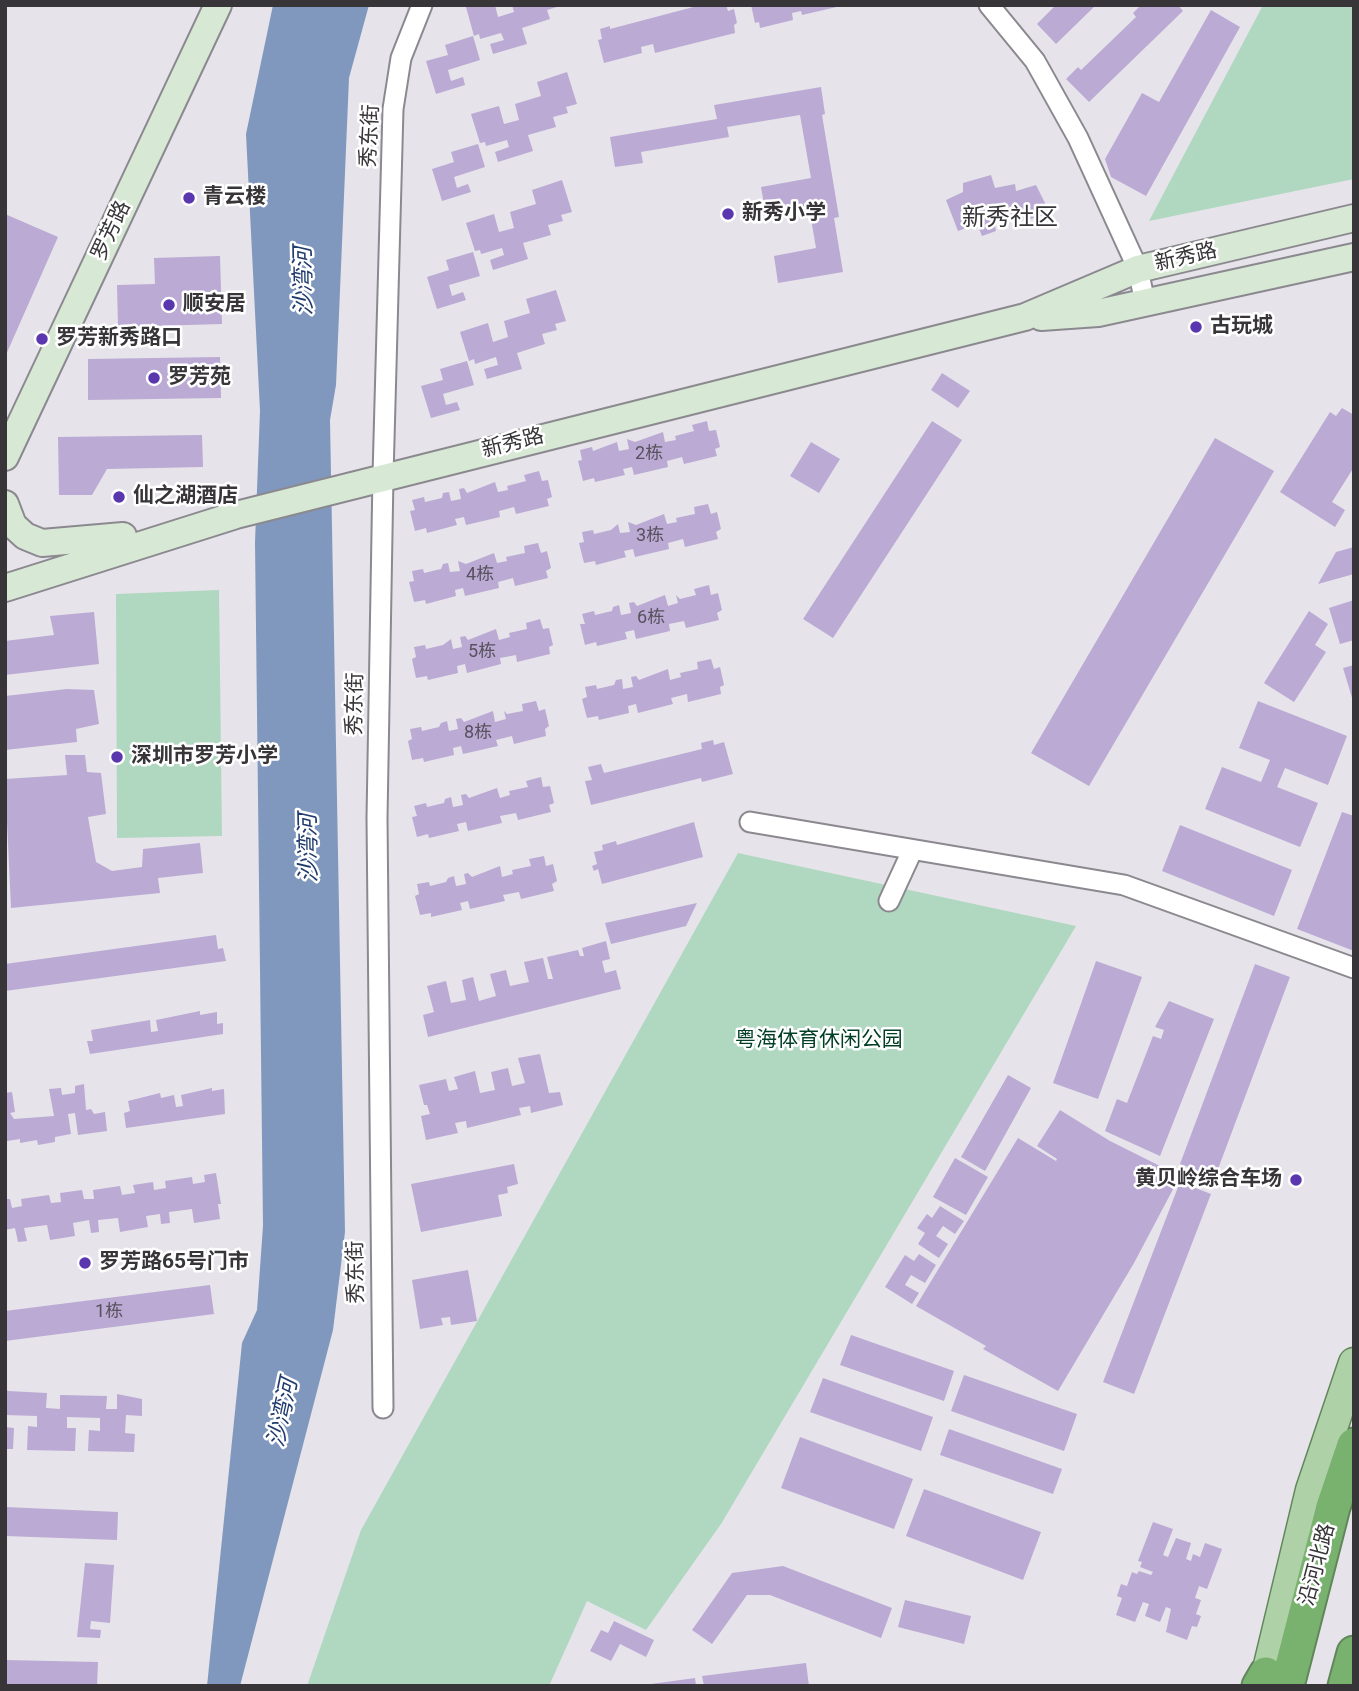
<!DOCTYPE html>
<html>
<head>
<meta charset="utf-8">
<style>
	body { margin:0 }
	#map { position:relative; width:1359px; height:1691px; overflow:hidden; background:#e6e4ea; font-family:Roboto,sans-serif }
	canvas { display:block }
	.frame { position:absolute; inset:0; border:7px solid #373538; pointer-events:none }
</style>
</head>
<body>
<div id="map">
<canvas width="1359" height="1691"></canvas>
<div class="frame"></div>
</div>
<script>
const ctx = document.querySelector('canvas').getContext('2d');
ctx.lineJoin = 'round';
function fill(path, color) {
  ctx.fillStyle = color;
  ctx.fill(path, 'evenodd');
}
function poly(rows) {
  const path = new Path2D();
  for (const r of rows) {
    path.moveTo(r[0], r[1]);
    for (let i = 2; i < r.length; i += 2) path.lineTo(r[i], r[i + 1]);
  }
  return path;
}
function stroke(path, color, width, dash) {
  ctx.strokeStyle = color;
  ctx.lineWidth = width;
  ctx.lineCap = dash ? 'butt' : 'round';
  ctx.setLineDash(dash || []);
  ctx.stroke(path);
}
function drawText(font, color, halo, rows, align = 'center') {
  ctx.font = font + ' Roboto,"Noto Sans SC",sans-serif';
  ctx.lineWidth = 5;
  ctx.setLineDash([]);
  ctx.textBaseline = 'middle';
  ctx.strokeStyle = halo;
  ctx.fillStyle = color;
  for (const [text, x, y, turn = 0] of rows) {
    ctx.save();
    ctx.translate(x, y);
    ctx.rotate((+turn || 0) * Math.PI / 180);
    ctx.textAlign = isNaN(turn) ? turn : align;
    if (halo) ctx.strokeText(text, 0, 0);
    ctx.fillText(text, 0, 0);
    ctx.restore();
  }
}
fill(poly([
	[1263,5,1354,5,1354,179,1149,221],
	[219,590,222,836,117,838,116,594],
	[738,853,1076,926,721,1524,646,1630,587,1601,549,1686,307,1686,361,1530]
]), '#b0d8c0');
fill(poly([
	[273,5,369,5,349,78,336,385,330,420,345,1232,333,1330,240,1686,207,1686,242,1343,257,1310,263,1226,255,542,260,411,246,134]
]), '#8198be');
fill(poly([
	[471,5,495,5,498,17,514,12,512,5,560,6,547,10,550,19,522,28,527,44,493,54,490,44,504,40,501,33,480,39,479,34,474,36,466,7],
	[701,5,726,5,728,11,734,9,737,23,734,25,735,33,655,53,653,44,641,47,642,53,604,63,598,40,602,39,600,29,610,26,610,29],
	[751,5,841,5,841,6,802,15,801,11,792,13,793,20,760,28,759,22,755,23],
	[1056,5,1096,5,1056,44,1037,24],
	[1141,5,1178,5,1183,11,1089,102,1066,79,1078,67,1081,70,1136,17,1133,13],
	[1211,10,1240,27,1146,196,1111,177,1105,159,1142,93,1159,102],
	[473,36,480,60,448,70,451,81,463,77,465,85,436,94,426,61,448,55,445,45],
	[567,72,577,104,566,107,568,113,553,117,556,127,528,135,533,151,498,162,495,152,509,147,507,140,486,146,485,142,480,143,471,114,499,106,504,124,519,120,515,104,541,96,537,82],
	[821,87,825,114,822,115,839,217,834,218,843,272,778,283,774,256,816,248,809,207,766,215,761,187,811,178,800,115,727,127,729,137,641,152,643,163,615,167,610,137,717,119,714,105],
	[478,144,485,167,454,177,457,188,468,184,471,192,442,201,432,169,454,162,451,152],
	[991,175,995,188,1015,184,1016,191,1036,185,1050,213,1024,221,1018,212,994,222,996,231,982,236,977,224,958,231,946,200,963,192,963,183],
	[562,180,572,212,561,215,563,221,548,225,551,235,523,243,528,259,493,270,490,260,504,255,502,248,481,254,480,250,475,251,466,223,494,214,499,232,514,228,510,212,536,204,532,190],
	[5,214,58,237,5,357],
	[473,252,480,276,449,285,452,296,463,292,466,300,437,309,427,277,449,270,446,260],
	[220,256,222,324,118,327,117,285,155,284,154,258],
	[556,290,566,321,555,324,557,330,542,334,545,344,517,353,522,369,487,379,484,369,498,365,496,357,475,364,474,359,469,361,460,332,488,323,493,342,508,337,504,321,530,313,526,299],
	[220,357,221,398,88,400,88,359],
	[467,361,474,385,443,394,446,405,457,402,460,410,431,418,421,386,443,380,440,369],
	[942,373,970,391,958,408,931,390],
	[1342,408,1354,415,1354,467,1332,502,1345,510,1335,527,1280,492,1330,412,1336,416],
	[707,421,709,431,716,430,720,447,715,449,717,456,684,464,682,457,667,461,668,467,634,475,632,467,623,469,625,475,595,482,594,478,583,481,578,461,582,460,580,450,592,447,593,451,617,442,619,451,629,449,627,439,635,442,663,432,665,442,676,440,675,436,694,431,692,425],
	[932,421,962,440,833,638,803,619],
	[202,435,203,467,107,469,92,495,59,495,58,437],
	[1215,438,1274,471,1089,786,1031,753],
	[811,442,840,459,819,493,790,476],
	[539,471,542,481,548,480,552,497,547,499,549,506,516,514,514,507,499,511,500,517,466,525,464,517,455,519,457,525,427,533,426,528,415,531,410,511,415,510,412,500,424,497,425,502,442,498,443,493,449,492,451,501,461,499,459,489,464,488,467,493,495,482,498,492,508,490,507,486,526,481,524,475],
	[708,504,711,514,717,512,721,529,716,532,718,539,685,547,683,539,668,543,669,549,635,557,633,549,624,551,626,557,596,565,595,561,584,563,579,543,584,542,582,532,593,530,594,534,611,530,618,524,620,533,630,532,628,522,636,525,664,514,667,524,677,522,676,518,695,514,694,507],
	[538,543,541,553,547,551,551,568,546,571,548,578,515,586,513,578,498,582,499,588,465,596,463,588,455,590,456,596,426,604,425,600,414,602,409,582,414,581,412,571,423,569,424,573,441,569,443,564,448,563,450,572,460,571,458,561,466,564,494,553,497,563,507,561,506,557,525,553,524,546],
	[1354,547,1354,574,1318,584,1336,552],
	[709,585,711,595,718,593,722,610,717,613,719,620,686,628,684,621,669,624,670,631,636,639,634,630,625,632,627,639,597,646,596,642,585,645,580,624,585,624,582,614,594,611,595,615,612,611,613,607,619,605,621,615,631,613,629,603,634,602,637,606,665,595,668,606,678,603,676,595,680,599,696,595,694,589],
	[1354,600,1354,640,1340,644,1329,608],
	[1309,611,1328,624,1315,645,1326,652,1294,702,1264,683],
	[94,612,99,664,5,675,5,641,54,635,50,616],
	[540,619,543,629,549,628,553,645,549,647,550,654,517,662,516,655,500,658,501,664,467,673,465,664,457,666,458,673,428,680,427,676,416,678,412,659,416,657,414,647,425,645,426,649,443,645,451,639,453,649,462,647,460,637,465,636,468,640,496,629,499,640,510,637,509,633,527,629,526,623],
	[711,659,714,669,720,667,724,685,720,687,721,694,688,702,687,694,671,698,673,704,638,713,636,704,628,706,629,713,599,720,598,716,587,718,582,699,587,697,585,687,596,685,597,689,614,685,616,680,622,679,623,689,633,687,631,677,636,676,639,680,668,669,670,680,681,677,680,673,698,669,697,662],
	[1354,665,1354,701,1353,701,1343,668],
	[67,689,94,690,99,724,76,729,77,742,5,750,5,696],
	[536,701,539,711,545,709,549,726,545,729,546,736,514,744,512,736,496,740,498,746,463,754,461,746,453,748,454,755,424,762,423,758,412,760,408,741,412,739,410,729,421,727,422,731,439,727,441,723,447,721,449,731,458,729,456,719,461,718,464,722,493,711,495,722,506,719,504,711,507,714,523,711,522,704],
	[1258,701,1347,736,1328,785,1285,768,1277,787,1318,803,1300,847,1205,809,1222,767,1261,782,1270,760,1239,748],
	[713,740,714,745,724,742,733,774,702,782,701,778,591,805,585,781,592,780,588,767,601,764,604,773,702,749,701,743],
	[65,755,85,755,87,772,101,773,106,814,88,817,96,862,112,871,142,867,143,849,200,843,203,873,158,878,160,893,11,908,5,779,67,775],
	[541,777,543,787,550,786,554,803,549,805,551,812,518,820,516,813,500,816,502,823,468,831,466,822,457,824,459,831,429,838,428,834,417,837,412,817,417,816,414,806,426,803,427,807,444,803,445,799,451,797,453,807,463,805,461,795,466,794,469,798,497,788,500,798,510,795,509,791,528,787,526,781],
	[1342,812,1354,816,1354,951,1297,929],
	[694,822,703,857,602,884,598,869,594,871,592,866,597,864,594,852,603,850,602,845,616,841,617,845],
	[1180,825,1292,870,1274,916,1162,871],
	[544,856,546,866,553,864,557,881,552,884,554,891,521,899,519,892,503,895,505,901,470,909,468,901,460,903,462,910,431,917,431,913,420,915,415,896,419,894,417,884,429,882,430,886,446,882,448,878,454,876,456,886,466,884,464,874,468,873,472,877,500,866,502,877,513,874,512,870,531,866,529,859],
	[697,903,686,926,611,944,605,923],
	[216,935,218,949,223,948,226,961,5,991,5,964],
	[606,941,610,959,602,961,605,973,616,970,621,989,428,1037,423,1015,434,1012,427,986,446,981,451,1003,466,1000,462,980,473,977,479,1001,496,996,490,974,506,970,510,986,529,982,524,962,543,958,548,979,553,979,547,957,578,950,580,956,584,956,582,948],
	[1096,961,1142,977,1098,1099,1053,1083],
	[1255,964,1290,977,1215,1177,1180,1164],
	[1169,1001,1214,1019,1160,1156,1105,1131,1117,1099,1127,1103,1153,1036,1161,1039,1164,1030,1155,1027],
	[200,1011,200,1015,217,1012,217,1024,223,1023,223,1034,90,1054,87,1041,93,1041,91,1030,150,1020,151,1032,158,1031,156,1020],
	[540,1054,549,1093,560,1092,563,1105,531,1113,530,1106,519,1108,521,1115,467,1128,466,1121,455,1123,458,1133,426,1140,421,1116,430,1114,427,1105,424,1105,419,1085,446,1079,449,1091,458,1089,454,1077,475,1071,480,1093,495,1090,491,1072,508,1068,512,1086,525,1083,518,1058],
	[1008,1075,1031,1088,985,1171,961,1157],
	[84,1084,86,1110,91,1109,94,1114,105,1112,107,1131,78,1135,75,1113,68,1114,71,1134,55,1137,55,1142,38,1145,37,1140,20,1143,20,1139,7,1141,5,1093,12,1092,15,1112,10,1113,14,1119,54,1116,49,1089,61,1088,62,1095,75,1093,75,1086],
	[212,1088,212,1091,224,1089,225,1114,126,1128,124,1113,130,1111,128,1101,160,1093,161,1098,174,1095,176,1107,183,1106,181,1095],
	[1060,1110,1110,1141,1180,1176,1134,1263,1058,1391,983,1349,986,1346,916,1306,1018,1138,1056,1161,1057,1159,1037,1146],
	[955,1158,988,1177,966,1215,933,1197],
	[514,1164,518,1184,507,1187,508,1193,498,1195,502,1216,421,1232,411,1184],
	[216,1173,221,1204,218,1204,220,1219,194,1223,192,1209,169,1212,170,1223,161,1224,160,1214,146,1216,148,1227,120,1232,118,1218,98,1220,99,1232,91,1233,89,1220,73,1223,75,1236,50,1240,47,1225,24,1228,27,1241,18,1242,15,1228,5,1230,5,1199,10,1199,12,1208,22,1206,21,1199,49,1195,51,1203,61,1202,60,1193,82,1190,84,1199,94,1199,93,1190,120,1186,122,1195,135,1193,133,1185,153,1182,154,1190,166,1188,165,1181,192,1177,193,1184,205,1182,204,1175],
	[1180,1182,1211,1194,1134,1394,1103,1382],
	[940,1206,964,1221,955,1234,943,1226,936,1236,948,1244,939,1258,918,1244,925,1233,917,1228,927,1214,932,1218],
	[919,1254,936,1265,925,1283,911,1275,905,1285,919,1293,912,1304,885,1287,905,1255,914,1261],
	[468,1270,477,1321,451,1325,450,1317,441,1318,443,1325,420,1329,412,1280],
	[210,1285,214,1314,5,1341,5,1311],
	[851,1335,954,1371,944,1401,840,1365],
	[964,1375,1077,1414,1064,1451,951,1411],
	[823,1378,933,1417,921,1451,810,1412],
	[5,1388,8,1391,47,1393,46,1408,60,1409,60,1395,107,1396,106,1409,117,1409,117,1394,142,1399,142,1416,126,1415,125,1433,135,1434,134,1452,88,1451,89,1430,100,1431,100,1418,67,1417,67,1428,76,1428,75,1451,27,1450,28,1426,37,1427,37,1416,5,1415],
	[5,1427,14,1428,13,1449,5,1449],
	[949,1429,1062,1469,1053,1494,940,1455],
	[800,1437,913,1479,894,1529,781,1488],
	[924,1489,1041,1532,1023,1580,906,1536],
	[5,1507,118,1512,117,1540,5,1536],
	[1153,1522,1173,1529,1163,1555,1168,1557,1176,1538,1191,1543,1186,1559,1191,1561,1193,1554,1200,1557,1205,1543,1222,1549,1207,1589,1199,1586,1195,1598,1201,1600,1196,1614,1201,1616,1197,1627,1192,1626,1187,1640,1166,1632,1171,1609,1166,1607,1160,1622,1145,1616,1149,1604,1143,1602,1135,1622,1116,1615,1122,1598,1117,1596,1121,1584,1127,1586,1132,1572,1137,1574,1139,1571,1151,1575,1153,1572,1140,1567,1142,1562,1138,1561],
	[85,1563,114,1565,110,1623,91,1621,90,1629,101,1630,100,1638,77,1637],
	[783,1566,892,1608,881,1638,770,1595,747,1595,712,1644,692,1630,732,1573],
	[905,1600,971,1616,964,1644,898,1627],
	[614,1621,654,1640,646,1657,620,1644,611,1661,590,1651,601,1630,608,1633],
	[5,1660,98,1662,97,1686,5,1686],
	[806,1663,809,1686,704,1686,702,1676],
	[695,1678,696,1686,652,1686,651,1684]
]), '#bbaad4');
const street = poly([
	[989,5,1035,61,1078,138,1138,269,1145,303],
	[750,822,1124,885,1354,968],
	[889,901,912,851],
	[383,1408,377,818,383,476,393,109,401,58,422,5]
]);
const secondary = poly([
	[1041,317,1098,313,1354,257],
	[5,457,218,5],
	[5,504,13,525,25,536,42,543,123,536],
	[5,588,236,515,1025,317,1138,269,1354,218]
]);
const primary = poly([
	[1264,1686,1311,1490,1354,1363]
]);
const highway = poly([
	[1259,1686,1266,1674],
	[1287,1686,1333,1507,1354,1445],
	[1345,1686,1354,1653]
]);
stroke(street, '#8b898f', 23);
stroke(secondary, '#8b898f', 30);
stroke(primary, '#62865b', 33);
stroke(highway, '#62865b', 37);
stroke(street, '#fff', 19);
stroke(secondary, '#d7e8d4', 26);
stroke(primary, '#afd1a8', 30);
stroke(highway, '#79b26e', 33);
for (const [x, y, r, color] of [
	[189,198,7,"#5a37af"],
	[728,214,7,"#5a37af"],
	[169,305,7,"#5a37af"],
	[1196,327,7,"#5a37af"],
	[42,339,7,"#5a37af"],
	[154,378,7,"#5a37af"],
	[119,497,7,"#5a37af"],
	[117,757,7,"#5a37af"],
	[1296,1180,7,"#5a37af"],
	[85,1263,7,"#5a37af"]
]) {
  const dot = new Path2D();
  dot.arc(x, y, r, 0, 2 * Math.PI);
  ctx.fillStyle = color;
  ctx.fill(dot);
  stroke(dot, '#fff', 2.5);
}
drawText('18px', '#58525f', null, [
	["2栋",649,454],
	["3栋",650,536],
	["4栋",480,575],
	["6栋",651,618],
	["5栋",482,652],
	["8栋",478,733],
	["1栋",109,1312]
]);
drawText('21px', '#373538', '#fff', [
	["秀东街",371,136,-87],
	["罗芳路",112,231,-65],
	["新秀路",1186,258,-13],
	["新秀路",513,444,-14],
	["秀东街",356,704,-89],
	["秀东街",357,1272,-91],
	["沿河北路",1318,1565,-75]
]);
drawText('bold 21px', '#373538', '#fff', [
	["青云楼",203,198],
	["新秀小学",742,214],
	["顺安居",183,305],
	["古玩城",1210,327],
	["罗芳新秀路口",56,339],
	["罗芳苑",168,378],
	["仙之湖酒店",133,497],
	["深圳市罗芳小学",131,757],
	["黄贝岭综合车场",1282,1180,"right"],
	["罗芳路65号门市",99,1263]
], 'left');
drawText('21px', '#003e25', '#fff', [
	["粤海体育休闲公园",819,1041]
]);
drawText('italic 23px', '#203c6e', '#fff', [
	["沙湾河",305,281,-91],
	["沙湾河",310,848,-91],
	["沙湾河",284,1413,-78]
]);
drawText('24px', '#373538', '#fff', [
	["新秀社区",1010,219]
]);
</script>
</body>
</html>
